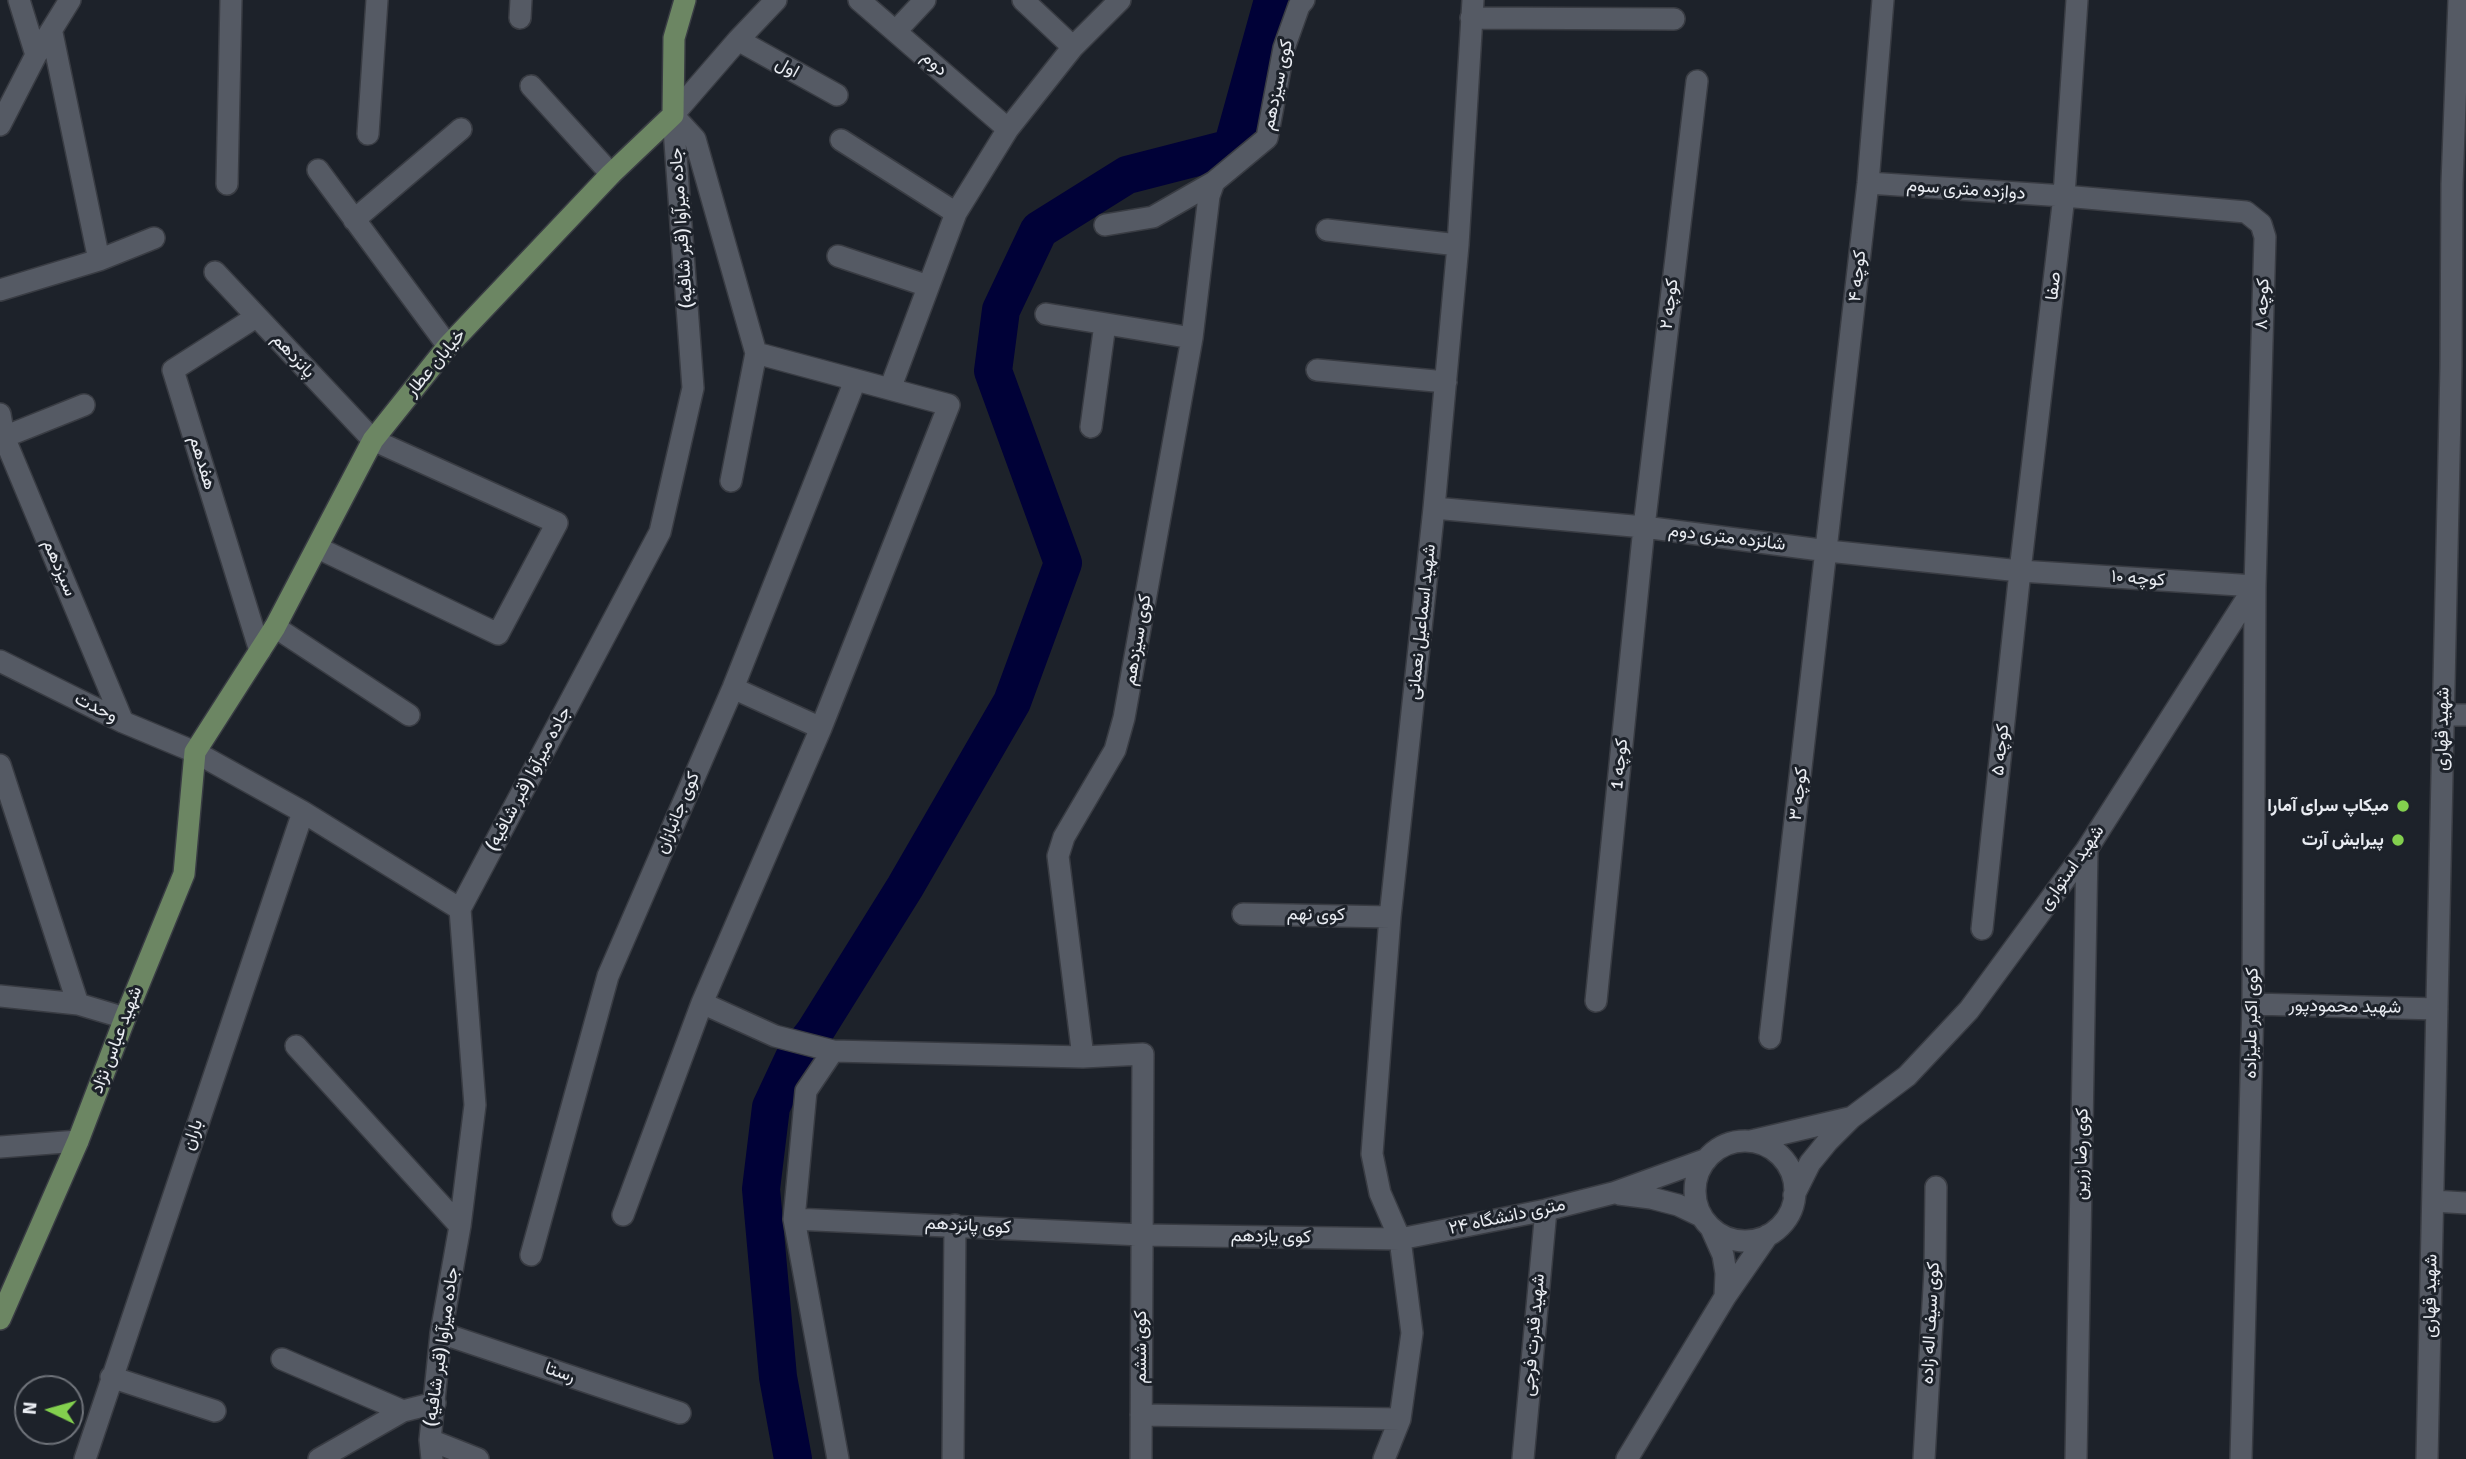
<!DOCTYPE html>
<html>
<head>
<meta charset="utf-8">
<style>
	body { margin:0 }
	#map { position:relative; width:2466px; height:1459px; overflow:hidden; background:#1d222a; font-family:Signika,sans-serif }
	canvas { display:block }
	.north { position:absolute; left:14px; top:1375px; width:70px; height:70px; box-sizing:border-box; background:#1d222a; border:2px solid #6f737a; border-radius:50%; rotate:275deg; font-size:19px; font-weight:700; line-height:28px; text-align:center; color:#e9ecf2 }
	.north::after { content:''; display:block; margin:auto; width:24px; height:32px; background:#83d04e; clip-path:polygon(50% 0,100% 100%,50% 72%,0 100%) }
</style>
</head>
<body>
<div id="map">
<canvas width="2466" height="1459"></canvas>
<div class="north">N</div>
</div>
<script>
const ctx = document.querySelector('canvas').getContext('2d');
ctx.lineJoin = 'round';
function poly(rows) {
  const path = new Path2D();
  for (const r of rows) {
    if (r.length === 3) {
      path.moveTo(r[0] + r[2], r[1]);
      path.arc(r[0], r[1], r[2], 0, 2 * Math.PI);
      continue;
    }
    path.moveTo(r[0], r[1]);
    for (let i = 2; i < r.length; i += 2) path.lineTo(r[i], r[i + 1]);
  }
  return path;
}
function stroke(path, color, width, dash) {
  ctx.strokeStyle = color;
  ctx.lineWidth = width;
  ctx.lineCap = dash ? 'butt' : 'round';
  ctx.setLineDash(dash || []);
  ctx.stroke(path);
}
function drawText(font, color, halo, rows, align = 'center') {
  ctx.font = font + ' Signika,Vazirmatn,sans-serif';
  ctx.lineWidth = 6;
  ctx.setLineDash([]);
  ctx.textBaseline = 'middle';
  ctx.strokeStyle = halo;
  ctx.fillStyle = color;
  for (const [text, x, y, turn = 0] of rows) {
    ctx.save();
    ctx.translate(x, y);
    ctx.rotate((+turn || 0) * Math.PI / 180);
    ctx.textAlign = isNaN(turn) ? turn : align;
    if (halo) ctx.strokeText(text, 0, 0);
    ctx.fillText(text, 0, 0);
    ctx.restore();
  }
}
stroke(poly([
	[793,1459,778,1377,761,1189,771,1107,793,1060,814,1033,905,887,1012,702,1063,563,993,371,1001,310,1039,230,1127,175,1232,148,1273,0]
]), '#000137', 38);
const minor = poly([
	[19,0,36,55],
	[859,0,1008,129],
	[1023,0,1073,47],
	[520,18,521,0],
	[1471,18,1674,19],
	[896,31,925,0],
	[52,33,99,260,154,238],
	[738,40,837,95],
	[531,86,611,174],
	[673,115,738,40,776,0],
	[0,125,36,55,70,0],
	[368,134,377,0],
	[841,140,956,213],
	[318,170,448,346],
	[1868,183,2064,196,2246,212,2261,224,2265,237,2255,586,2253,1004,2241,1459],
	[227,184,231,0],
	[354,220,461,129],
	[1105,225,1153,217,1214,182],
	[1327,230,1458,245],
	[838,256,928,286],
	[215,272,373,440,557,523,498,634,318,548],
	[0,290,99,260],
	[1046,314,1192,338],
	[256,317,173,370,260,651],
	[1317,370,1446,382],
	[890,389,956,213,1008,129,1073,47,1120,0],
	[0,414,4,437,123,722],
	[1091,427,1105,324],
	[4,437,84,405],
	[731,481,756,353],
	[1434,508,1644,527,1828,551,2020,571,2255,586],
	[275,627,409,715],
	[0,661,123,722,195,752,303,812,460,909],
	[733,688,821,728],
	[2444,715,2466,715],
	[0,765,78,1004],
	[1243,914,1390,917],
	[1982,929,2020,571,2064,196,2077,0],
	[0,996,78,1004,125,1018],
	[1596,1001,1644,527,1697,81],
	[702,1003,775,1036,833,1051,1083,1057],
	[2253,1004,2437,1009],
	[1770,1038,1868,183,1883,0],
	[296,1046,460,1226],
	[833,1051,806,1091,794,1219,838,1459],
	[1751,1141,1849,1118],
	[1745,1191,50],
	[0,1147,78,1141],
	[1619,1194,1651,1198,1678,1205,1701,1216],
	[1794,1195,1810,1163,1828,1141,1851,1118,1907,1076,1969,1010,2087,849,2255,586],
	[2433,1201,2466,1203],
	[623,1215,702,1003,821,728,949,405,756,353,695,139,673,115],
	[794,1219,1142,1235,1400,1239,1546,1210,1613,1193,1707,1159],
	[1711,1228,1723,1255,1726,1273,1725,1297],
	[531,1255,608,976,733,688,855,381],
	[441,1333,680,1413],
	[282,1359,403,1411],
	[111,1377,215,1411],
	[1141,1415,1400,1419],
	[430,1440,478,1459],
	[85,1459,303,812],
	[319,1459,403,1411,435,1403],
	[432,1459,430,1440,441,1333,460,1226,475,1105,460,909,660,532,693,388,673,115],
	[953,1459,955,1225],
	[1141,1459,1143,1054,1083,1057,1058,856,1064,837,1115,750,1124,718,1192,338,1209,196,1214,182,1267,138,1284,48,1299,6,1304,0],
	[1384,1459,1400,1419,1412,1333,1400,1239,1380,1193,1372,1154,1390,917,1434,508,1458,245,1473,0],
	[1523,1459,1546,1210],
	[1627,1459,1725,1297,1768,1235],
	[1924,1459,1935,1270,1936,1187],
	[2076,1459,2087,849],
	[2427,1459,2451,366,2452,184,2459,0]
]);
const major = poly([
	[0,1319,78,1141,125,1018,184,874,195,752,275,627,373,440,448,346,611,174,673,115,674,38,685,0]
]);
stroke(minor, '#393c43', 24);
stroke(major, '#393c43', 24);
stroke(minor, '#555a64', 21);
stroke(major, '#6c8663', 21);
for (const [x, y, r, color] of [
	[2403,806,7,"#83d04e"],
	[2398,840,7,"#83d04e"]
]) {
  const dot = new Path2D();
  dot.arc(x, y, r, 0, 2 * Math.PI);
  ctx.fillStyle = color;
  ctx.fill(dot);
  stroke(dot, '#1d222a', 2.5);
}
drawText('18px', '#e9ecf2', '#1d222a', [
	["دوم",934,64,41],
	["اول",787,68,29],
	["کوی سیزدهم",1278,85,-78],
	["دوازده متری سوم",1966,190,4],
	["جاده میرآوا (قبر شافیه)",682,228,-94],
	["کوچه ۴",1858,276,-84],
	["صفا",2054,286,-83],
	["کوچه ۲",1670,304,-83],
	["کوچه ۸",2263,304,-88],
	["پانزدهم",293,356,47],
	["خیابان عطار",436,363,-50],
	["هفدهم",202,463,73],
	["شانزده متری دوم",1727,538,7],
	["سیزدهم",59,568,67],
	["کوچه ۱۰",2138,579,4],
	["شهید اسماعیل نعمانی",1422,622,-84],
	["کوی سیزدهم",1138,640,-80],
	["وحدت",96,708,26],
	["شهید قهاری",2443,729,-89],
	["کوچه ۵",2001,750,-84],
	["کوچه 1",1620,764,-84],
	["جاده میرآوا (قبر شافیه)",529,779,-62],
	["کوچه ۳",1799,794,-83],
	["کوی جانبازان",678,813,-67],
	["شهید استواری",2072,868,-55],
	["کوی نهم",1316,915,1],
	["شهید محمودپور",2345,1007,1],
	["کوی اکبر علیزاده",2252,1023,-89],
	["شهید عباس نژاد",117,1040,-69],
	["باران",193,1135,-71],
	["کوی رضا زرین",2082,1154,-89],
	["۲۴ متری دانشگاه",1507,1217,-12],
	["کوی پانزدهم",968,1226,3],
	["کوی یازدهم",1271,1237,1],
	["شهید قهاری",2431,1296,-89],
	["کوی سیف اله زاده",1931,1323,-87],
	["شهید قدرت فرجی",1534,1335,-85],
	["جاده میرآوا (قبر شافیه)",442,1347,-82],
	["کوی ششم",1141,1347,-90],
	["رستا",560,1373,19]
]);
drawText('bold 18px', '#e9ecf2', '#1d222a', [
	["میکاپ سرای آمارا",2389,806],
	["پیرایش آرت",2384,840]
], 'right');
</script>
</body>
</html>
